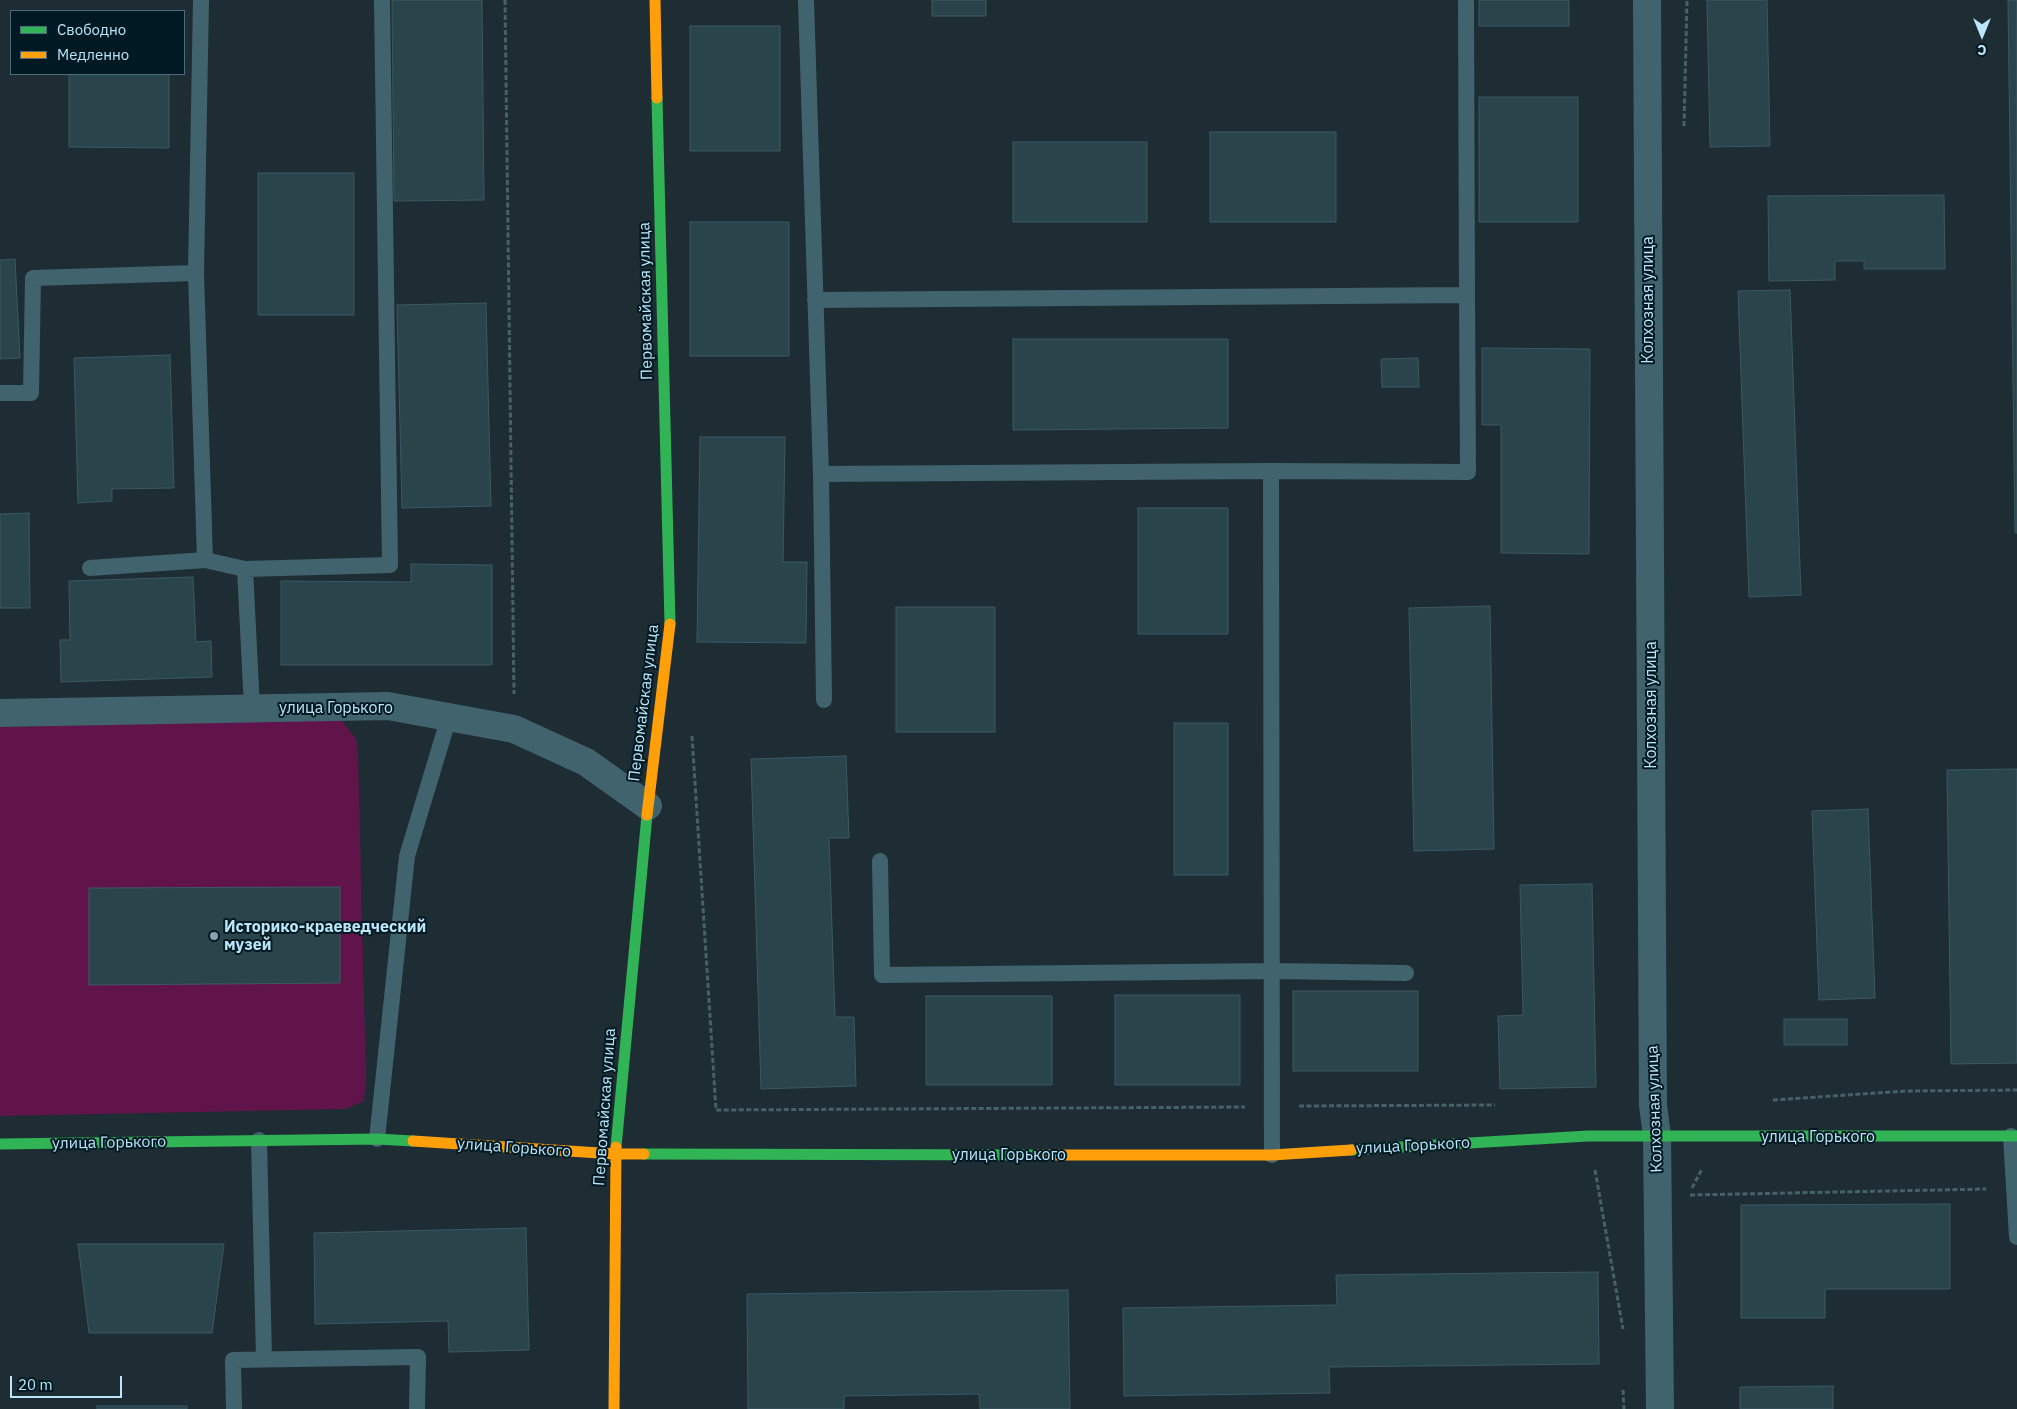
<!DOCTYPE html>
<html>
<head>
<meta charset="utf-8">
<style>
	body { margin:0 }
	#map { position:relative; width:2017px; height:1409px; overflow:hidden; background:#1d2d33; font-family:"IBM Plex Sans",sans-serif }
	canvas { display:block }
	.legend { position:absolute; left:10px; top:10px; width:175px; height:65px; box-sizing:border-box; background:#001923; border:1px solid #4b6b78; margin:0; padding:6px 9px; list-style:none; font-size:15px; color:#bbe6f8 }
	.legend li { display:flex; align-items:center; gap:10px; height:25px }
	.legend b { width:25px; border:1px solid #4b6b78 }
	.north { position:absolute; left:1957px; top:10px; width:50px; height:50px; -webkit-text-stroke:4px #001923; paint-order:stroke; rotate:180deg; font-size:14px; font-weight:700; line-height:20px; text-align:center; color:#bbe6f8 }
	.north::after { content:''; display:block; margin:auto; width:18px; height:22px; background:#bbe6f8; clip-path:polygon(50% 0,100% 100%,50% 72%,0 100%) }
	.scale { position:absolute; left:10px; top:1376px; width:112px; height:22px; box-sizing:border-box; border:2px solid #bbe6f8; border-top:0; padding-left:6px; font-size:15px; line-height:18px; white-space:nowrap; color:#bbe6f8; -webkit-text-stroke:4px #001923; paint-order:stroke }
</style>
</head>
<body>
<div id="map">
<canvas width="2017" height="1409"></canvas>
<ul class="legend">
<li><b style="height:6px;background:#30b455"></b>Свободно</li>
<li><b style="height:6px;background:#ff9f0a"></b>Медленно</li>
</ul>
<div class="north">С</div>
<div class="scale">20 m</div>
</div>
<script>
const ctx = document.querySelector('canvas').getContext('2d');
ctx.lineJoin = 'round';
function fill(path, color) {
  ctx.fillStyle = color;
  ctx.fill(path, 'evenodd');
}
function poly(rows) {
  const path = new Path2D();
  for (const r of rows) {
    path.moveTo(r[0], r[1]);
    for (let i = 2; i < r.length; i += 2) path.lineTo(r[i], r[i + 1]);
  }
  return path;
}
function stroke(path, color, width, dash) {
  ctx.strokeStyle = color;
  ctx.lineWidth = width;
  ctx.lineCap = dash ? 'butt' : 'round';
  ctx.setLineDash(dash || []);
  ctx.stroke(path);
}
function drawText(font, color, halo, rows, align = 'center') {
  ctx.font = font + ' "IBM Plex Sans",sans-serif';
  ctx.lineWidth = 4;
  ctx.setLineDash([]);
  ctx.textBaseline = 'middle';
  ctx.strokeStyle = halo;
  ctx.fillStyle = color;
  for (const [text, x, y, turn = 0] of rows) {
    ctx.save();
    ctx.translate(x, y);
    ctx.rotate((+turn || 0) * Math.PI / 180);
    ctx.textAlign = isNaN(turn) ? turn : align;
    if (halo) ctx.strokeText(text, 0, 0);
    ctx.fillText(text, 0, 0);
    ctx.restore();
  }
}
fill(poly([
	[340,719,356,739,358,756,366,1078,364,1101,345,1109,0,1116,0,727]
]), '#611449');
const building = poly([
	[392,0,482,0,484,200,394,201,392,0],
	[932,0,986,0,986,16,932,16,932,0],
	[1479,0,1569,0,1569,26,1479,26,1479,0],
	[1707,0,1767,0,1770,146,1710,147,1707,0],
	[2008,0,2017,0,2017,533,2015,533,2008,0],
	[690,26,780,26,780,151,690,151,690,26],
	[69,74,169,74,169,148,69,147,69,74],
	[1479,97,1578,97,1578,222,1479,222,1479,97],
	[1210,132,1336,132,1336,222,1210,222,1210,132],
	[1013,142,1147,142,1147,222,1013,222,1013,142],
	[258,173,354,173,354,315,258,315,258,173],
	[1944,195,1945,269,1864,269,1864,261,1835,261,1835,280,1769,281,1768,196,1944,195],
	[690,222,789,222,789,356,690,356,690,222],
	[15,259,20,358,0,359,0,260,15,259],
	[1790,290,1801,595,1749,597,1738,291,1790,290],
	[486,303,491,506,402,508,397,305,486,303],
	[1013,339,1228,339,1228,428,1013,430,1013,339],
	[1482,348,1590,349,1589,554,1501,553,1501,425,1482,425,1482,348],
	[170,355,174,488,112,489,112,501,78,503,74,358,170,355],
	[1418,358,1419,387,1382,387,1381,359,1418,358],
	[700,437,785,437,783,562,807,562,806,643,697,642,700,437],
	[1138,508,1228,508,1228,634,1138,634,1138,508],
	[29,513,30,608,0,608,0,514,29,513],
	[411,564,492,565,492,665,281,665,281,581,411,582,411,564],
	[193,577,196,642,211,641,212,677,61,682,60,640,70,640,69,581,193,577],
	[1490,606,1494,849,1414,851,1409,608,1490,606],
	[896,607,995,607,995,732,896,732,896,607],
	[1174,723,1228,723,1228,875,1174,875,1174,723],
	[846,756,849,838,829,838,835,1017,854,1017,856,1086,761,1089,751,759,846,756],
	[2017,769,2017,1063,1951,1064,1947,770,2017,769],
	[1868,809,1875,998,1819,1000,1812,811,1868,809],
	[1592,884,1596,1087,1500,1089,1498,1016,1523,1015,1520,885,1592,884],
	[340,887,340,983,89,985,89,888,340,887],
	[1293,991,1418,991,1418,1071,1293,1071,1293,991],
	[1115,995,1240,995,1240,1085,1115,1085,1115,995],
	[926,996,1052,996,1052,1085,926,1085,926,996],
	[1784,1019,1847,1019,1847,1045,1784,1045,1784,1019],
	[1950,1204,1950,1289,1825,1289,1825,1318,1741,1318,1741,1205,1950,1204],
	[526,1228,529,1350,449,1352,448,1321,315,1324,314,1233,526,1228],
	[78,1244,224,1244,212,1333,89,1333,78,1244],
	[1598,1272,1599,1364,1329,1367,1330,1393,1124,1396,1123,1308,1337,1305,1336,1275,1598,1272],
	[1068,1290,1070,1409,980,1409,979,1394,844,1396,844,1409,748,1409,747,1294,1068,1290],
	[1833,1386,1833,1409,1740,1409,1740,1387,1833,1386],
	[97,1406,187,1406,187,1409,97,1409,97,1406]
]);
fill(building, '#2a444b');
stroke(building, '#3c5862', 1);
stroke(poly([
	[505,0,514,694],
	[1684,126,1687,0],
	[692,736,716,1110,1245,1107],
	[1773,1100,1906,1091,2017,1090],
	[1299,1106,1495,1105],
	[1595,1170,1623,1329],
	[1692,1188,1702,1169],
	[1690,1195,1986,1189],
	[1623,1390,1624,1409]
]), '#476069', 3, [5, 2.5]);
stroke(poly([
	[806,0,821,474],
	[815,300,1467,295,1466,0],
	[0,393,31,393,33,278,196,273,201,0],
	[1271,471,1468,472,1467,295],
	[205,560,245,569],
	[90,568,205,560,196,273],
	[824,700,821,474,1271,471,1272,1155],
	[252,708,245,569,390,565,382,0],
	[880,861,882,975,1273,971,1406,973],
	[2011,1136,2017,1237],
	[377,1139,407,856,449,717],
	[259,1140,264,1359],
	[234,1409,233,1360,418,1357,417,1409]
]), '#41636e', 16);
stroke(poly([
	[1647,0,1653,1105,1657,1136,1660,1409],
	[0,713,388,706,514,729,586,762,648,806]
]), '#41636e', 28);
stroke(poly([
	[657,98,670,624],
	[0,1144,377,1139,413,1141],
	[616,1147,647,815],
	[1351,1150,1588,1136,2017,1136],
	[644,1154,1039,1155]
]), '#30b455', 11);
stroke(poly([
	[655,0,657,98],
	[647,815,670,624],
	[413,1141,615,1154,644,1154],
	[1039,1155,1272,1155,1351,1150],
	[614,1409,616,1147]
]), '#ff9f0a', 11);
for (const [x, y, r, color] of [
	[214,936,5,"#84a5b3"]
]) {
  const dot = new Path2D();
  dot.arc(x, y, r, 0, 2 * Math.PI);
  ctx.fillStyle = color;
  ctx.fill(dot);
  stroke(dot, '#001923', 2);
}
drawText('16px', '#bbe6f8', '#001923', [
	["Колхозная улица",1648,300,-90],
	["Первомайская улица",646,301,-91],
	["Первомайская улица",644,703,-83],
	["Колхозная улица",1651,705,-90],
	["улица Горького",336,708],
	["Первомайская улица",605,1107,-86],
	["Колхозная улица",1655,1109,-92],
	["улица Горького",1818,1137],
	["улица Горького",109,1143,-1],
	["улица Горького",1413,1146,-3],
	["улица Горького",514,1148,4],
	["улица Горького",1009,1155]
]);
drawText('bold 16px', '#bbe6f8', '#001923', [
	["Историко-краеведческий",224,927],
	["музей",224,945]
], 'left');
</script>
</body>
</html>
